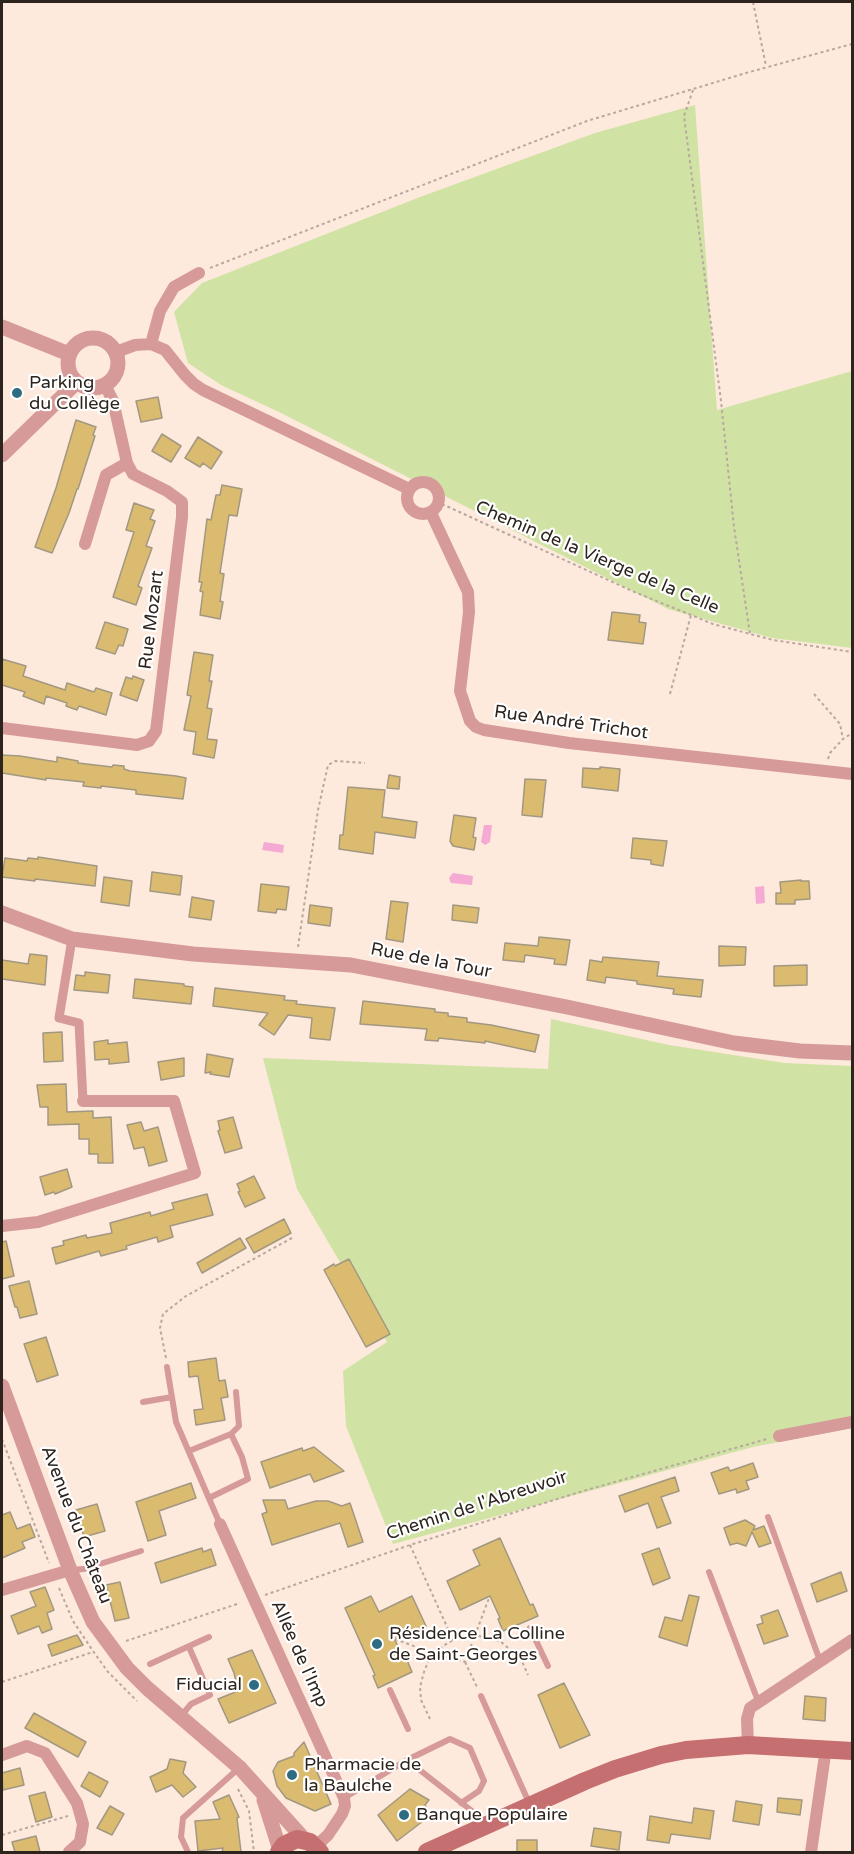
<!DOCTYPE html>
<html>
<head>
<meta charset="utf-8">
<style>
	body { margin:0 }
	#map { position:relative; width:854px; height:1854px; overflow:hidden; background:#fee9dd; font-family:"Varela Round",sans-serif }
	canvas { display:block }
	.frame { position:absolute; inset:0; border:3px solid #2d241e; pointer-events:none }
</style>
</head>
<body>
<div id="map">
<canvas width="854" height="1854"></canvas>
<div class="frame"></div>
</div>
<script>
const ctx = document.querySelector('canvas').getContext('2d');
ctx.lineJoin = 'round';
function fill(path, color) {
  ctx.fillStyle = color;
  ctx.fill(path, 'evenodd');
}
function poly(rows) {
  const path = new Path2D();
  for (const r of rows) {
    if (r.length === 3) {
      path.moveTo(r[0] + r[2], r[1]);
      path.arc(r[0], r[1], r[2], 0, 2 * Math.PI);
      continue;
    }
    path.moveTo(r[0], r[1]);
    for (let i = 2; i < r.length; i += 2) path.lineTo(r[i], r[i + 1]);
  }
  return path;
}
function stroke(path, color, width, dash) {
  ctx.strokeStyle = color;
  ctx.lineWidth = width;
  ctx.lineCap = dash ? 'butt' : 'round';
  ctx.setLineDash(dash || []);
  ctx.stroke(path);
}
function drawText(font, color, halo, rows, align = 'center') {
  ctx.font = font + ' "Varela Round",sans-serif';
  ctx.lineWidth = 4.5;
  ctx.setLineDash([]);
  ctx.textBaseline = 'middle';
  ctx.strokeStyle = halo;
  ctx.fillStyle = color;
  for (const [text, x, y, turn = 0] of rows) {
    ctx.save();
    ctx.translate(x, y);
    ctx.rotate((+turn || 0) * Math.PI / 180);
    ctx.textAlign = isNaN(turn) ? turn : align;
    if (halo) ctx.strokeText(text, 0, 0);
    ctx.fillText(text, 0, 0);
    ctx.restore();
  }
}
fill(poly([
	[695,105,717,410,852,371,852,648,772,638,668,609,281,413,221,385,188,363,174,312,202,283,420,197,595,133],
	[551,1019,669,1045,785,1063,852,1066,852,1428,753,1447,393,1544,346,1426,343,1371,387,1342,297,1189,263,1058,548,1069]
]), '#d0e3a5');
fill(poly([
	[484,825,492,825,490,842,485,845,481,842],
	[264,842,284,845,283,853,262,850],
	[453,873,473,876,472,885,451,883,449,878],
	[764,886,765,903,756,904,755,887]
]), '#f5aad3');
const building = poly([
	[158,397,162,418,141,422,136,401,158,397],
	[76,420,96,427,93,435,95,436,78,489,77,489,69,513,52,553,35,547,56,488,76,420],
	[162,434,181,446,171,462,152,451,162,434],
	[198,437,222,452,211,469,203,463,200,467,185,458,198,437],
	[222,485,242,489,237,516,229,515,220,573,224,574,220,601,223,602,220,619,200,615,203,592,200,591,202,582,199,582,207,519,211,520,216,495,220,495,222,485],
	[134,503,154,510,150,519,155,521,146,546,152,548,138,586,142,588,136,605,113,597,134,532,126,530,134,503],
	[612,612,640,615,639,622,646,623,643,644,608,640,612,612],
	[105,622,128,629,123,646,119,645,115,654,96,648,105,622],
	[194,652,213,655,209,681,212,681,207,708,212,709,207,739,217,740,214,758,193,754,196,732,184,730,191,696,187,695,194,652],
	[2,659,26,666,23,676,65,690,67,683,94,692,96,688,112,693,106,715,79,706,77,710,66,706,67,703,46,696,44,704,23,696,25,692,2,685,2,659],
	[133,676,144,680,137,701,120,695,126,677,132,679,133,676],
	[2,755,20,756,57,762,57,757,78,761,78,763,112,767,113,765,124,766,124,769,130,771,176,776,186,778,183,799,136,794,136,790,101,786,101,788,83,786,84,782,46,778,46,780,2,773,2,755],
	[600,767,620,769,618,791,582,787,583,768,600,769,600,767],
	[389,775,400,777,399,789,387,788,389,775],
	[525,779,546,780,542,817,522,815,525,779],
	[348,787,385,790,382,817,417,822,415,838,375,832,373,854,339,849,340,835,343,835,348,787],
	[454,815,476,818,473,837,476,838,474,850,453,846,450,841,454,815],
	[633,838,667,841,663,866,651,864,651,860,631,858,633,838],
	[38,857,97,866,95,886,35,879,35,881,2,877,5,858,27,861,28,858,38,859,38,857],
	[152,872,182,876,180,895,150,891,152,872],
	[104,877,132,881,129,906,101,902,104,877],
	[801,880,801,881,809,881,810,899,795,900,795,904,776,904,776,893,781,893,780,882,801,880],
	[261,884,289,887,286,910,277,909,276,913,258,911,261,884],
	[192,897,214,901,211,920,189,917,192,897],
	[391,901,408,903,403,942,386,939,391,901],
	[310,905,332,908,330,926,308,923,310,905],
	[453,905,479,908,477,923,452,920,453,905],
	[539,937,570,940,566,965,554,964,555,959,525,955,524,962,503,960,505,943,538,946,539,937],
	[719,946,746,947,745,965,719,966,719,946],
	[30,954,47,956,45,985,2,979,2,960,28,964,30,954],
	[603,957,659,962,657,976,703,980,701,997,673,994,674,989,637,984,637,981,606,977,605,983,587,980,590,960,602,962,603,957],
	[807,965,807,985,774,986,774,966,807,965],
	[85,972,110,975,108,993,74,990,76,975,85,976,85,972],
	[135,979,184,984,184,986,193,987,191,1004,133,998,135,979],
	[215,988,285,996,284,1000,297,1001,296,1004,335,1008,330,1040,310,1038,312,1018,288,1015,274,1035,259,1025,268,1013,213,1006,215,988],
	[363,1001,435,1009,435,1012,448,1013,448,1016,467,1018,467,1022,491,1025,539,1035,535,1052,485,1041,485,1043,439,1038,438,1041,425,1040,427,1029,360,1024,363,1001],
	[62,1032,63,1061,44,1062,43,1033,62,1032],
	[108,1040,108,1044,127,1042,129,1062,109,1064,109,1059,95,1060,94,1042,108,1040],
	[207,1054,233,1059,229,1077,210,1074,211,1072,205,1073,207,1054],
	[184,1058,184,1076,161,1080,158,1062,184,1058],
	[66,1084,67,1112,93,1111,93,1118,111,1117,113,1163,98,1163,98,1154,89,1154,89,1139,79,1139,79,1124,48,1125,48,1107,40,1107,37,1085,66,1084],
	[233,1117,242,1148,225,1153,218,1131,220,1130,218,1121,233,1117],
	[141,1122,144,1131,158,1127,167,1161,149,1166,144,1147,134,1149,127,1125,141,1122],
	[67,1169,72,1187,55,1194,54,1192,45,1195,40,1177,67,1169],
	[254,1176,265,1198,245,1207,238,1192,240,1191,237,1184,254,1176],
	[207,1194,213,1215,170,1226,173,1237,158,1242,157,1237,126,1246,127,1249,101,1256,99,1251,56,1264,52,1248,64,1245,63,1241,86,1235,87,1238,112,1233,110,1223,150,1212,151,1216,174,1209,172,1203,207,1194],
	[284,1219,291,1233,254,1253,246,1239,284,1219],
	[240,1238,246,1248,202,1273,197,1263,240,1238],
	[6,1241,14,1276,2,1279,2,1242,6,1241],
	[349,1259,390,1334,366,1347,324,1270,334,1264,335,1266,349,1259],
	[29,1281,37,1314,20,1318,17,1307,15,1307,9,1286,29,1281],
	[46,1337,58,1375,37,1382,24,1344,46,1337],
	[216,1358,219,1381,225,1380,228,1397,221,1398,225,1420,196,1425,194,1410,203,1409,198,1376,189,1377,188,1362,216,1358],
	[314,1447,344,1471,314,1482,310,1474,270,1488,261,1462,302,1448,303,1451,314,1447],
	[753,1463,758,1477,746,1481,749,1489,737,1493,736,1489,719,1494,711,1473,728,1467,730,1471,753,1463],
	[675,1477,679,1491,661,1497,671,1523,657,1528,648,1503,625,1512,619,1496,675,1477],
	[191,1483,196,1498,159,1511,166,1535,148,1541,136,1502,191,1483],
	[263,1500,285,1500,288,1509,316,1501,328,1501,342,1506,350,1503,363,1542,348,1547,340,1523,272,1545,262,1514,267,1512,263,1500],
	[97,1504,105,1531,84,1537,76,1510,97,1504],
	[10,1512,17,1529,30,1524,35,1537,22,1542,25,1548,2,1558,2,1515,10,1512],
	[745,1520,755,1526,753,1530,764,1526,771,1543,759,1547,752,1532,746,1546,737,1543,730,1545,724,1528,745,1520],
	[500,1538,530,1605,533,1604,538,1616,503,1631,498,1619,500,1618,490,1596,460,1610,447,1581,480,1565,473,1550,500,1538],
	[202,1548,203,1552,211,1549,216,1565,161,1583,155,1563,202,1548],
	[659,1548,670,1578,653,1585,642,1554,659,1548],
	[841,1572,847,1591,817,1602,811,1584,841,1572],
	[120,1582,129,1618,115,1621,106,1585,120,1582],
	[45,1587,54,1610,47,1613,52,1629,42,1633,39,1626,18,1634,11,1616,36,1606,30,1592,45,1587],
	[689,1595,699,1597,687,1646,659,1637,665,1617,682,1621,689,1595],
	[371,1596,379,1612,412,1596,426,1626,395,1640,405,1661,407,1660,412,1672,378,1688,373,1676,375,1675,345,1608,371,1596],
	[778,1610,788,1636,764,1644,757,1625,763,1623,761,1616,778,1610],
	[77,1635,83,1645,52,1656,48,1645,77,1635],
	[252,1650,276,1703,229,1723,218,1699,238,1691,234,1673,228,1659,252,1650],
	[564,1683,590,1735,560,1748,538,1695,564,1683],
	[805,1696,826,1698,825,1721,803,1719,805,1696],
	[34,1713,86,1742,78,1757,25,1728,34,1713],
	[304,1742,331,1804,315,1811,286,1798,277,1786,273,1771,278,1762,294,1756,294,1753,304,1742],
	[170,1759,186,1762,183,1773,196,1787,183,1797,172,1785,156,1792,150,1777,167,1769,170,1759],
	[20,1768,24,1785,3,1790,2,1773,20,1768],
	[89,1772,108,1782,100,1797,81,1786,89,1772],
	[410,1789,429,1800,425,1805,431,1815,397,1841,378,1815,410,1789],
	[45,1792,52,1817,36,1822,29,1796,45,1792],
	[229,1795,239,1817,237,1818,241,1852,222,1852,223,1848,198,1851,195,1821,220,1819,213,1802,229,1795],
	[778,1798,802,1800,800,1815,777,1812,778,1798],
	[736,1801,762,1805,759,1825,733,1821,736,1801],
	[110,1806,124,1814,112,1835,97,1828,110,1806],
	[694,1808,714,1811,710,1839,671,1834,669,1843,647,1840,650,1816,692,1823,694,1808],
	[594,1828,621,1832,619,1850,591,1846,594,1828],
	[36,1836,40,1852,15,1852,12,1842,36,1836],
	[517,1840,537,1840,537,1852,517,1852,517,1840]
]);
fill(building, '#dbbb6f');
stroke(building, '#a29881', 1.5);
stroke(poly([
	[753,2,766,66],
	[693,90,684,116,721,401,734,527,750,634],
	[210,268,587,121,746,73,852,44],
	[442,504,632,591,713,624,773,640,852,652],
	[670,694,691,615],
	[814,694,840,724,843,739],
	[828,759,830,753,843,739,852,733],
	[298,947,318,810,328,765,335,761,365,763],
	[166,1358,160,1328,163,1314,186,1296,292,1238],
	[2,1439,49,1563],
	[410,1545,453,1640],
	[59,1588,73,1621,93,1651,108,1672,137,1701],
	[265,1595,410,1545,583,1491,767,1439],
	[395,1639,435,1654,465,1662,489,1598],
	[126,1641,240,1603],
	[465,1662,477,1687],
	[2,1682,93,1652],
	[430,1719,421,1700,420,1687,424,1672,428,1662,435,1654,443,1646,453,1640,465,1636,475,1635,500,1641,521,1659,528,1675],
	[238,1789,249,1811,254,1852],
	[2,1835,68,1816]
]), '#b9a89e', 2, [3, 3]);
stroke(poly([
	[167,1367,176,1422,220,1524],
	[143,1402,172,1397],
	[189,1451,231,1434,239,1426,236,1392],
	[209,1498,248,1479,242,1457,231,1434],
	[768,1517,820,1661],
	[70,1570,84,1569,141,1551],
	[709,1572,758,1701],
	[530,1628,548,1666],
	[150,1664,209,1637],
	[390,1690,408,1729],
	[481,1696,530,1805],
	[181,1716,191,1704,210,1695,189,1647],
	[407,1760,450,1739,470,1748,484,1781,479,1791,461,1803],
	[344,1798,407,1760,486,1822],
	[188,1852,181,1837,183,1818,239,1768]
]), '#d69a99', 6);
stroke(poly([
	[72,939,59,1018,79,1023,83,1101]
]), '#d69a99', 9);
stroke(poly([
	[151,344,165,350,185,375,194,384,203,390,409,489],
	[116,352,135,345,151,344,160,311,174,287,199,273],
	[423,498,16],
	[431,513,468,592,469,612,460,691,470,721,476,727,484,730,569,743,852,774],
	[85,544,106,475,127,463],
	[2,728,137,745,149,741,156,731,182,517,182,502,167,491,133,474,127,463,113,401,105,385],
	[2,1226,38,1222,195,1173,174,1101,83,1101],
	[779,1436,852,1422],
	[220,1524,344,1798,345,1806,342,1814,328,1835,316,1846],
	[2,1590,70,1570],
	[748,1745,747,1719,750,1708,852,1640],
	[2,1755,27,1746,45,1753,77,1803,83,1824,80,1842,69,1852],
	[811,1852,826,1748]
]), '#d69a99', 12);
stroke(poly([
	[2,327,69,354],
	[93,363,25],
	[2,455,77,382],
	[2,913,72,939,193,954,351,965,567,1007,734,1043,800,1051,852,1053],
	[2,1386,70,1570,93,1622,127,1668,147,1688,240,1768,304,1839],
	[264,1800,280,1850]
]), '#d69a99', 15);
stroke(poly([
	[279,1852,284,1845,297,1839,310,1842,320,1852],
	[427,1852,585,1781,615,1769,661,1755,686,1750,748,1745,852,1751]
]), '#c66f70', 18);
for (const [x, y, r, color] of [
	[17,393,6,"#2d6c81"],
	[377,1644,6,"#2d6c81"],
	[254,1685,6,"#2d6c81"],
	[292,1775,6,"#2d6c81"],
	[404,1815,6,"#2d6c81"]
]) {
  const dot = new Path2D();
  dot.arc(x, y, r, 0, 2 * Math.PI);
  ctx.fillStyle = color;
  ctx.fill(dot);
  stroke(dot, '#fff', 2);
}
drawText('18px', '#2d241e', '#fff', [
	["Parking",29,383],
	["du Collège",29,404],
	["Résidence La Colline",389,1634],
	["de Saint-Georges",389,1655],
	["Fiducial",242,1685,"right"],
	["Pharmacie de",304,1765],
	["la Baulche",304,1786],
	["Banque Populaire",416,1815]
], 'left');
drawText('18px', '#2d241e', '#fff', [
	["Chemin de la Vierge de la Celle",597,558,23],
	["Rue Mozart",152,620,-83],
	["Rue André Trichot",571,723,8],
	["Rue de la Tour",431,961,11],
	["Chemin de l'Abreuvoir",477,1506,-18],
	["Avenue du Château",76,1525,69],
	["Allée de l'Imp",299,1654,66]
]);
</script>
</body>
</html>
